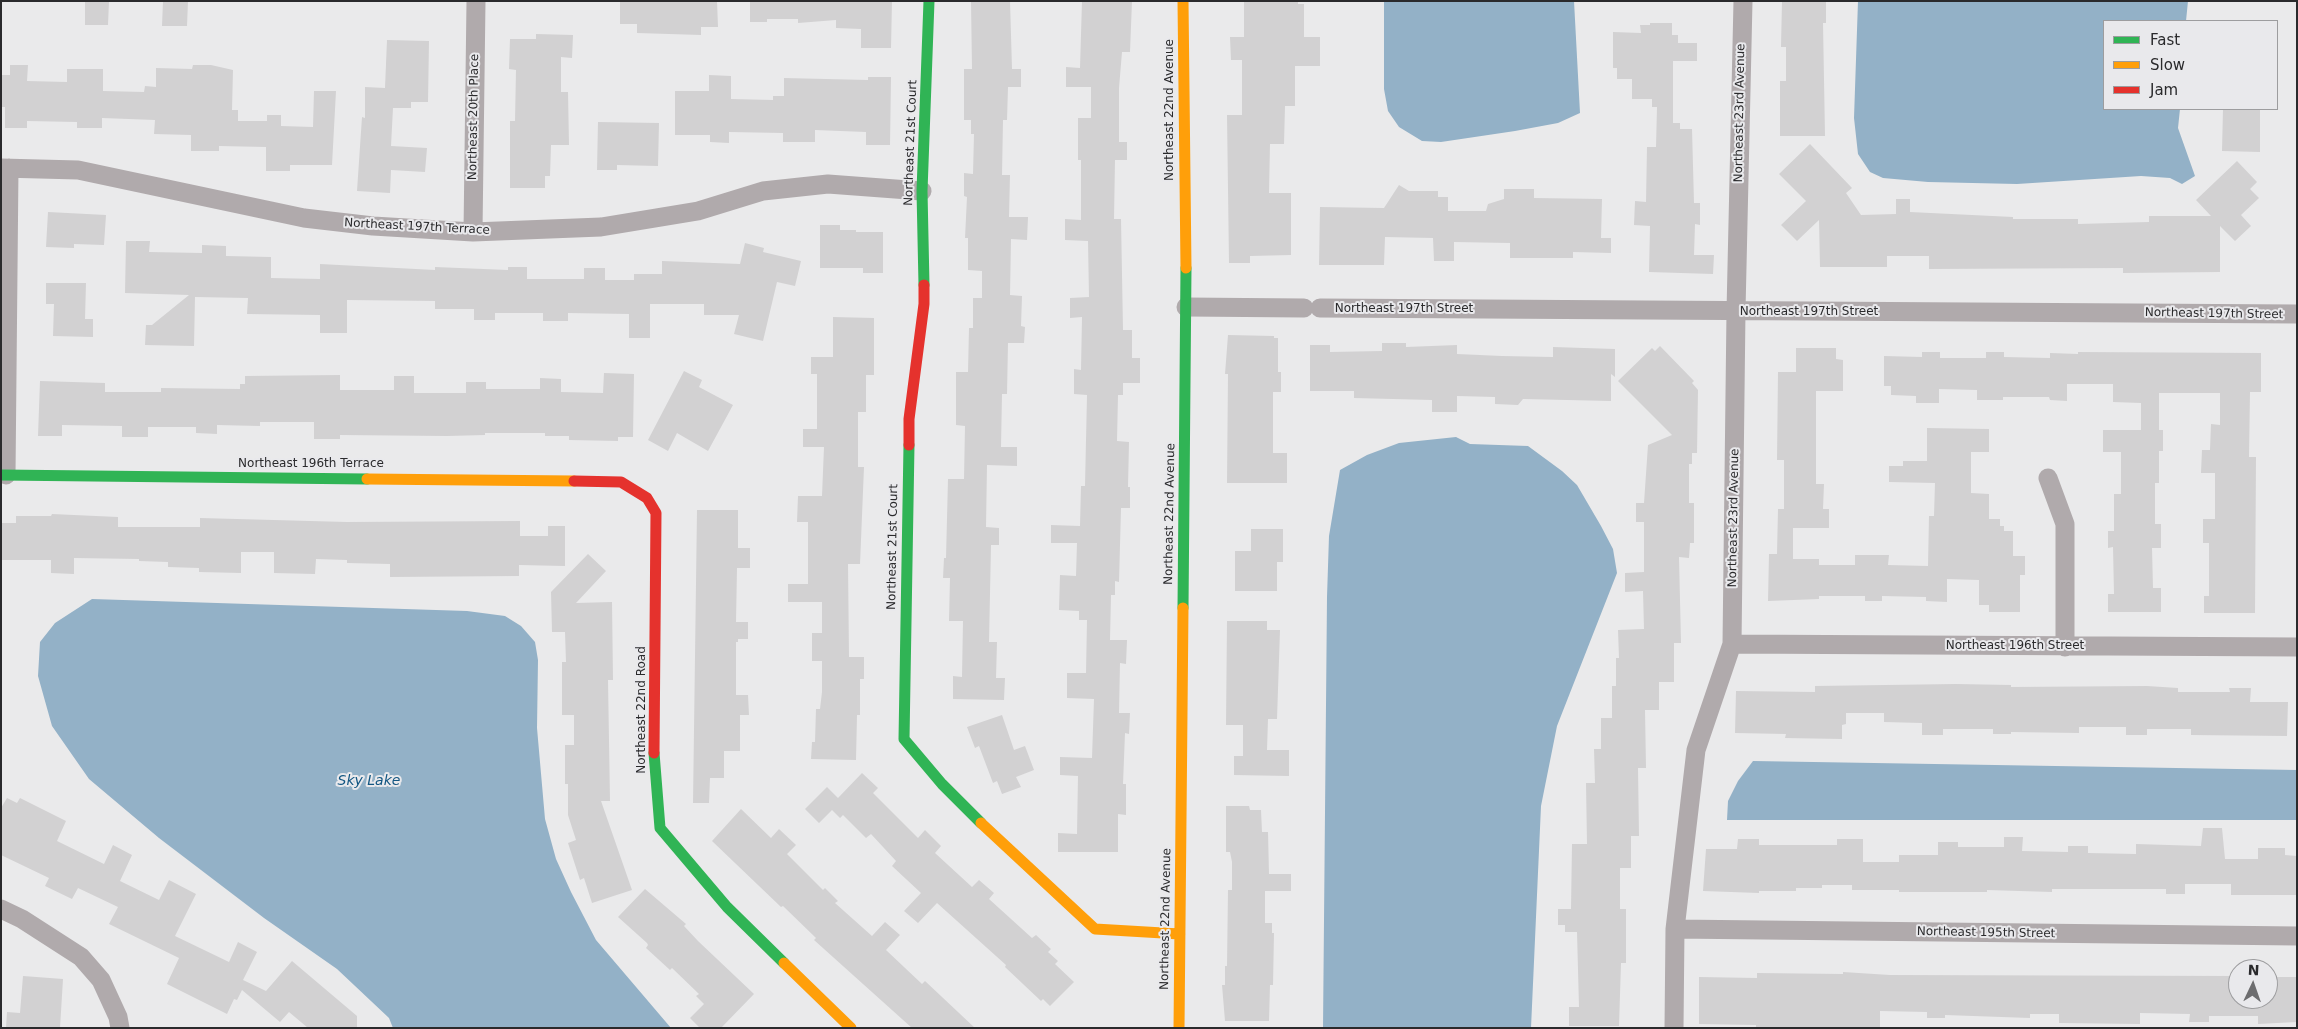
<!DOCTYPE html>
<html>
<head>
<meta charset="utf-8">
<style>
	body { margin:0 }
	#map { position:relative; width:2298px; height:1029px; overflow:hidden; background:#eaeaeb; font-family:"DejaVu Sans",sans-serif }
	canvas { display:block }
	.frame { position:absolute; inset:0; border:2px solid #2a2a2c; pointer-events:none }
	.legend { position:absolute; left:2103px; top:20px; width:175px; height:90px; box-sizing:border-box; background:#e9e9ec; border:1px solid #9d9d9f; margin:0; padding:6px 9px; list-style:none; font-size:15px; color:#2a2a2c }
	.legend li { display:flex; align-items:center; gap:10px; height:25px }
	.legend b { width:25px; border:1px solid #9d9d9f }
	.north { position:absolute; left:2228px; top:959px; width:50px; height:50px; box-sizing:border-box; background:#e9e9ec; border:1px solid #9d9d9f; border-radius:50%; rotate:3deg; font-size:14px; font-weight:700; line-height:20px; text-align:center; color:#2a2a2c }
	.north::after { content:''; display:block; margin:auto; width:18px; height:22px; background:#6d6d6f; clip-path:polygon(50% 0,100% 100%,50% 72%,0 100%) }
</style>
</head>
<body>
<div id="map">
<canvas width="2298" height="1029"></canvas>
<div class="frame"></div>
<ul class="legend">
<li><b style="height:6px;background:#30b455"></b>Fast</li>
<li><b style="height:6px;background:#ff9f0a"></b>Slow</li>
<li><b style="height:6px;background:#e5322d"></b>Jam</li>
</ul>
<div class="north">N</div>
</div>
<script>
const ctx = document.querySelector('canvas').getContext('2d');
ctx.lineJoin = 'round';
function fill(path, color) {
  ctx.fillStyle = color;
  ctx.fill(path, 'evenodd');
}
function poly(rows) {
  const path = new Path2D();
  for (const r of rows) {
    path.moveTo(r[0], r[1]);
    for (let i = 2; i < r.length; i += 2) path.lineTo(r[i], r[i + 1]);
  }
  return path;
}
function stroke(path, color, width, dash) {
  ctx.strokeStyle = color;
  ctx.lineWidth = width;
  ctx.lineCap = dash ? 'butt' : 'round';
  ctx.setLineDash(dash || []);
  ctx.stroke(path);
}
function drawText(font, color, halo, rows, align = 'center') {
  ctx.font = font + ' "DejaVu Sans",sans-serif';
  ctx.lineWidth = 4;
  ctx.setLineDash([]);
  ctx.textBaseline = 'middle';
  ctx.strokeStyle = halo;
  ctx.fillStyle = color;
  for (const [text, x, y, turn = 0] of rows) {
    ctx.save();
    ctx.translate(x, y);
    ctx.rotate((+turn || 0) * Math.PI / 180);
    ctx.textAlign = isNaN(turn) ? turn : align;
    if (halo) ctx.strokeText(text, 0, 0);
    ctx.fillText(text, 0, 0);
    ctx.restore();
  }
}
fill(poly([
	[1384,1,1574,1,1580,113,1558,123,1515,131,1441,142,1422,141,1399,127,1388,111,1384,89],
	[1858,1,2188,1,2186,21,2104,21,2104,109,2180,109,2178,128,2195,176,2182,184,2170,178,2141,176,2017,184,1928,182,1883,178,1870,172,1858,154,1854,118],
	[1456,437,1470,444,1528,446,1562,471,1577,485,1601,526,1613,549,1617,573,1557,726,1541,806,1531,1028,1323,1028,1327,597,1329,536,1340,470,1367,455,1399,443],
	[92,599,467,611,505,616,521,626,535,642,538,660,537,728,545,819,556,859,571,892,596,940,671,1028,393,1028,389,1018,337,969,264,918,159,838,89,779,52,726,38,676,40,642,55,623],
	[1753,761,2297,770,2297,820,1727,820,1728,801,1738,781]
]), '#93b1c7');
fill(poly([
	[85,1,109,1,108,25,85,25],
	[163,1,188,1,187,26,162,26],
	[620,1,717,1,718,27,701,27,701,35,637,33,637,24,620,24],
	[750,1,892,1,891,48,861,48,861,29,836,28,836,20,798,23,798,19,767,19,767,22,750,22],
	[971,1,1010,1,1012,69,1021,69,1021,87,1008,87,1007,120,1003,120,1002,175,1010,175,1009,217,1028,217,1027,240,1011,239,1010,295,1022,296,1021,326,1025,327,1024,343,1008,343,1007,394,1002,394,1001,447,1017,447,1017,466,987,465,986,527,999,528,999,545,991,545,989,642,997,642,996,678,1005,678,1004,700,953,699,953,676,962,677,963,621,949,621,950,578,943,578,944,558,946,558,948,479,964,479,965,426,956,425,956,372,968,372,969,328,973,328,973,298,982,298,982,271,968,270,968,238,965,238,967,197,964,196,964,173,973,174,974,134,971,134,971,120,964,120,964,69,972,69],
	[1082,1,1132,1,1130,52,1122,52,1119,88,1119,142,1127,142,1127,160,1115,160,1114,219,1121,219,1123,330,1132,330,1132,358,1140,358,1140,383,1123,383,1123,395,1118,395,1117,441,1129,442,1128,487,1130,487,1130,508,1121,508,1119,582,1115,581,1115,595,1111,595,1110,640,1127,640,1126,664,1120,663,1119,713,1130,713,1129,734,1125,733,1123,784,1126,784,1126,815,1118,814,1118,852,1058,852,1058,833,1077,834,1078,776,1060,775,1060,757,1092,758,1094,699,1067,698,1067,673,1086,673,1087,620,1079,620,1079,611,1059,610,1060,575,1076,576,1077,543,1051,543,1051,525,1080,526,1081,486,1085,486,1087,395,1074,394,1074,369,1081,370,1082,317,1070,318,1070,298,1089,297,1088,241,1065,240,1065,219,1081,220,1081,160,1078,160,1078,118,1091,118,1091,87,1066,87,1066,67,1080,68],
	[1244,1,1298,1,1298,4,1304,4,1304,37,1320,37,1320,66,1295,66,1295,106,1285,106,1284,144,1270,144,1269,193,1291,193,1291,255,1250,256,1250,263,1229,263,1227,115,1242,115,1242,60,1231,60,1230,37,1244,37],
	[1782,1,1826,1,1826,23,1823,23,1825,136,1780,136,1780,81,1786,81,1786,47,1781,47],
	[1650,23,1672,23,1672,35,1678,35,1678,43,1697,43,1697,61,1673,61,1673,123,1680,123,1680,129,1692,129,1694,203,1700,203,1700,225,1695,224,1694,255,1714,255,1713,274,1649,272,1650,226,1634,225,1635,201,1646,202,1647,147,1656,147,1657,107,1652,107,1652,99,1632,99,1632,79,1617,79,1617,68,1613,68,1613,32,1641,33,1640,25,1650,25],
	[536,34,573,35,572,58,561,57,561,92,568,92,569,145,551,145,550,176,545,176,545,188,510,188,510,121,515,121,516,70,509,69,510,39,536,39],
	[387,40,429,41,428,102,411,102,411,108,393,108,391,146,427,148,425,172,391,170,390,193,357,191,362,117,365,118,365,87,385,88],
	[10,65,28,65,27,81,67,82,67,69,103,69,103,91,144,92,145,86,156,87,156,68,192,69,193,65,211,65,233,70,232,110,238,110,238,121,267,121,267,115,281,115,281,126,313,127,314,91,336,91,332,165,290,165,290,171,266,171,266,147,219,146,219,151,191,151,191,135,154,134,155,120,102,118,102,128,77,128,77,122,27,121,27,128,5,128,5,107,1,107,1,75,10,75],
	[709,75,731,76,731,99,773,100,773,96,784,96,784,78,868,80,868,77,891,77,890,145,866,145,866,132,815,130,815,142,783,142,783,133,729,132,729,143,710,142,710,135,675,135,675,91,709,91],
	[2223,109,2260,109,2260,152,2222,151],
	[598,122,659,123,658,166,617,165,617,170,597,170],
	[1810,144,1852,188,1846,193,1861,215,1896,214,1896,199,1910,199,1910,212,2013,217,2013,219,2078,219,2078,224,2149,222,2149,216,2211,216,2196,200,2237,161,2257,182,2250,189,2259,198,2241,215,2251,226,2235,241,2220,226,2220,272,2123,273,2123,268,1929,269,1929,256,1887,256,1887,267,1820,267,1819,220,1797,241,1781,225,1806,201,1779,174],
	[1399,185,1409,191,1438,191,1438,197,1448,197,1448,211,1486,211,1488,204,1504,199,1504,189,1534,189,1534,198,1602,199,1601,238,1611,238,1611,253,1573,252,1573,258,1510,258,1510,243,1454,242,1454,261,1434,261,1433,238,1385,237,1384,265,1319,265,1320,207,1384,208],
	[48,212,106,215,104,245,74,244,74,248,46,247],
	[820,225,840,225,840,230,856,230,856,232,883,232,883,273,863,273,863,268,820,268],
	[126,241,150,241,149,252,202,253,202,245,226,246,226,256,271,257,271,278,320,279,320,264,435,270,435,267,508,270,508,267,527,267,527,279,584,279,584,268,605,268,605,280,634,280,634,274,662,274,662,261,740,264,745,243,764,248,763,252,801,261,795,286,777,282,763,341,734,334,739,315,704,315,704,304,650,304,650,338,629,338,629,314,568,313,568,321,543,321,543,313,495,313,495,320,474,320,474,309,435,309,435,301,347,300,347,333,320,333,320,315,247,314,248,298,195,297,194,346,145,345,146,325,152,325,189,295,125,293],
	[46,283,86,283,85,319,93,319,93,337,53,336,54,304,46,304],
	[833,317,874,318,874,375,866,375,866,412,858,412,858,467,864,467,860,564,848,564,849,657,864,657,864,679,860,679,860,715,857,715,856,760,811,759,812,742,815,742,816,709,820,709,822,692,822,661,812,661,812,633,822,633,822,602,788,602,788,584,808,584,808,522,797,522,798,496,822,496,824,447,803,447,803,429,817,429,817,374,811,374,811,357,833,357],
	[1228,335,1274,336,1274,338,1278,338,1278,372,1281,372,1281,392,1273,392,1273,453,1287,453,1287,483,1227,483,1228,374,1225,374],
	[1382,343,1406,343,1406,347,1457,345,1457,354,1502,356,1553,357,1553,347,1615,349,1615,377,1611,374,1611,401,1523,399,1518,405,1495,404,1495,397,1457,396,1457,412,1432,412,1432,400,1354,398,1354,391,1310,391,1310,345,1330,345,1330,352,1382,351],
	[1660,346,1694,381,1692,383,1698,390,1697,453,1692,453,1692,464,1689,464,1689,503,1694,503,1694,543,1690,543,1689,558,1679,557,1681,643,1674,643,1674,682,1659,682,1659,710,1645,710,1646,768,1638,768,1639,836,1631,836,1631,868,1620,868,1620,909,1626,909,1626,963,1621,963,1619,1026,1569,1026,1569,1007,1579,1007,1577,932,1565,932,1565,925,1558,925,1558,909,1571,909,1572,844,1587,844,1586,783,1595,783,1594,749,1601,749,1601,718,1612,718,1612,686,1616,686,1616,658,1619,658,1618,630,1644,629,1643,591,1625,592,1625,573,1644,572,1644,522,1636,522,1636,503,1644,503,1648,445,1672,435,1618,381,1652,348,1655,351],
	[1796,348,1836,348,1836,359,1843,360,1843,391,1816,391,1816,484,1824,484,1823,509,1829,509,1829,528,1793,528,1793,559,1819,559,1819,565,1855,565,1855,555,1889,555,1888,565,1928,566,1929,516,1934,516,1935,483,1889,482,1889,466,1903,466,1903,461,1927,461,1927,428,1989,429,1989,452,1971,452,1971,493,1989,494,1989,519,2000,519,2000,526,2004,526,2004,531,2013,531,2013,556,2025,556,2025,575,2020,575,2020,612,1989,612,1989,605,1979,605,1979,580,1947,579,1947,602,1926,601,1926,597,1882,596,1882,601,1865,601,1865,596,1819,596,1819,599,1768,601,1769,554,1777,554,1778,509,1784,509,1784,460,1777,460,1778,372,1796,372],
	[1922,352,1940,352,1940,358,1986,358,1986,352,2004,352,2004,357,2050,358,2050,353,2078,354,2078,352,2261,353,2261,392,2250,392,2249,457,2256,457,2255,613,2204,613,2204,596,2209,596,2209,543,2203,543,2203,519,2215,519,2215,473,2201,473,2202,450,2210,450,2211,424,2220,425,2220,393,2159,393,2159,430,2163,430,2163,451,2159,451,2159,483,2155,483,2155,524,2161,524,2161,548,2152,548,2153,588,2161,588,2161,612,2108,612,2108,594,2114,594,2113,547,2108,548,2108,531,2114,531,2114,494,2121,494,2121,452,2103,452,2103,430,2141,430,2141,403,2113,402,2113,384,2067,384,2067,401,2050,400,2049,397,2003,397,2003,400,1977,400,1977,390,1939,389,1939,403,1916,403,1916,396,1891,395,1891,386,1884,386,1884,356,1922,357],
	[684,371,702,380,699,387,733,405,708,451,677,433,668,451,648,440],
	[604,373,634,374,633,437,618,437,618,441,569,440,569,436,545,436,545,433,485,433,485,435,447,436,340,435,340,439,314,439,314,422,260,422,260,426,217,425,217,434,196,433,196,427,148,427,148,437,122,437,122,426,62,425,62,436,38,436,40,381,105,383,105,392,161,392,161,388,240,389,240,384,245,384,245,376,340,375,340,390,394,390,394,376,414,376,414,393,466,393,466,382,486,382,486,389,540,389,540,378,561,379,561,392,603,393],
	[697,510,738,510,738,548,750,548,750,568,737,568,736,622,748,622,748,639,738,639,738,642,736,642,736,695,748,695,749,715,740,715,740,751,724,751,724,778,710,778,709,803,693,803],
	[52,514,118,517,118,527,200,527,200,518,347,522,520,521,520,536,548,536,548,526,565,526,565,566,519,565,519,576,390,577,390,564,347,563,347,560,316,559,315,574,274,573,274,552,241,552,241,573,199,572,199,568,168,567,168,562,139,561,139,559,74,558,74,574,51,573,51,560,1,560,1,523,16,523,16,516,51,516],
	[1251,529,1283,529,1283,562,1277,562,1277,591,1235,591,1235,551,1251,551],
	[588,554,606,571,576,603,612,602,613,680,608,680,610,801,601,801,632,890,592,903,584,878,580,880,568,843,576,840,568,815,568,784,565,784,565,745,574,745,574,715,562,715,562,662,566,662,565,632,552,632,551,592],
	[1227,621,1267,621,1267,630,1280,630,1277,719,1268,719,1267,750,1289,750,1289,776,1234,775,1234,756,1243,756,1243,725,1226,725],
	[1956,684,2011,685,2011,687,2147,686,2178,688,2178,692,2230,692,2229,688,2251,688,2250,702,2288,702,2287,736,2191,735,2191,729,2147,729,2147,735,2126,735,2126,727,2079,727,2079,733,2011,732,2011,734,1993,734,1993,729,1943,729,1943,735,1922,735,1922,723,1884,722,1884,713,1846,713,1846,724,1842,725,1842,739,1785,738,1786,734,1735,733,1736,691,1815,692,1815,686],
	[1002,715,1014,750,1025,746,1034,770,1016,777,1021,787,1002,794,997,781,993,783,979,746,975,748,967,727],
	[862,773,878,788,873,793,918,838,925,830,941,846,935,853,972,887,979,880,994,893,989,899,1032,938,1036,935,1051,949,1048,952,1058,961,1055,964,1074,982,1050,1006,1043,999,1041,1001,1005,967,1006,965,937,903,918,923,904,911,921,893,892,866,896,861,871,834,866,838,843,815,840,818,832,810,819,823,805,809,827,787,838,798],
	[7,798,17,803,20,798,66,821,57,841,104,864,113,845,132,855,120,881,159,900,169,880,196,894,175,936,229,962,238,942,257,952,243,980,266,991,292,961,357,1016,357,1028,308,1028,289,1012,280,1022,242,990,237,1000,234,999,227,1014,167,984,179,958,109,924,118,907,78,888,72,899,45,886,49,878,1,855,1,808],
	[1226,806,1249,806,1250,810,1261,810,1262,832,1268,832,1269,874,1291,874,1291,891,1265,891,1265,923,1272,923,1272,933,1274,933,1273,985,1270,985,1269,1021,1225,1021,1222,985,1225,985,1225,966,1227,966,1228,890,1232,890,1232,862,1230,852,1226,852],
	[741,809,771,838,779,829,796,845,787,854,823,890,825,888,838,901,835,903,872,936,885,922,900,935,886,950,922,984,925,981,975,1028,912,1028,814,940,816,938,783,906,781,907,712,841],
	[2203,828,2222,828,2225,859,2258,859,2258,848,2285,848,2285,855,2297,856,2297,895,2231,895,2231,884,2185,884,2185,894,2166,894,2166,889,2052,889,2052,892,1987,890,1987,892,1899,892,1899,890,1852,890,1852,885,1822,885,1822,888,1796,888,1796,891,1759,891,1759,893,1703,891,1706,849,1737,849,1738,839,1759,839,1759,845,1837,845,1837,839,1863,839,1863,862,1899,862,1899,855,1938,855,1938,842,1958,842,1958,847,2004,847,2004,837,2023,837,2022,851,2068,852,2068,846,2088,846,2088,853,2136,854,2136,844,2201,846],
	[645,889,686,924,684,926,698,941,754,994,721,1028,700,1028,690,1018,704,1004,696,996,699,994,672,968,670,970,646,948,648,945,647,943,618,917],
	[1843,972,1890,975,2238,976,2238,999,2268,999,2268,977,2297,977,2297,1022,2258,1024,2258,1016,2209,1016,2209,1022,2189,1022,2190,1014,2140,1013,2140,1024,2059,1023,2059,1014,2030,1014,2030,1018,1945,1015,1945,1018,1927,1018,1927,1012,1880,1011,1880,1028,1756,1028,1756,1025,1699,1024,1699,977,1757,978,1757,973,1843,974],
	[23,976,63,979,60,1028,6,1028,7,1012,20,1013]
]), '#d2d1d2');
stroke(poly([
	[1,168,78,170,304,218,373,226,473,232,601,227,698,211,763,191,828,184,922,191],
	[473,232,476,1],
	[1186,307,1304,308],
	[1320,308,2297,314],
	[6,475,9,168],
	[2048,478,2065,524,2065,647],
	[1732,644,2297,647],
	[1,909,22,919,81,957,101,980,118,1017,120,1028],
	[1675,929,2297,936],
	[1674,1028,1675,929,1696,750,1732,644,1736,311,1743,1]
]), '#b0aaac', 19);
stroke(poly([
	[924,285,922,191,929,1],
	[909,445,904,739,942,784,981,823],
	[1,475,367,479],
	[1183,608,1186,268],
	[654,753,660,828,727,907,784,963]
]), '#30b455', 11);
stroke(poly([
	[1183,1,1186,268],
	[367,479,574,481],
	[981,823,1095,929,1180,934],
	[784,963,851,1028],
	[1179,1028,1183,608]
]), '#ff9f0a', 11);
stroke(poly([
	[909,445,909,419,924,304,924,285],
	[574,481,621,482,647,498,656,513,654,753]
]), '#e5322d', 11);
drawText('12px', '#2a2a2c', '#e9e9ec', [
	["Northeast 22nd Avenue",1170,110,-90],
	["Northeast 23rd Avenue",1740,113,-89],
	["Northeast 20th Place",474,117,-89],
	["Northeast 21st Court",911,143,-88],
	["Northeast 197th Terrace",417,227,3],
	["Northeast 197th Street",1404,309],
	["Northeast 197th Street",1809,312],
	["Northeast 197th Street",2214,314,1],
	["Northeast 196th Terrace",311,464],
	["Northeast 22nd Avenue",1170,514,-89],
	["Northeast 23rd Avenue",1734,518,-89],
	["Northeast 21st Court",893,547,-89],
	["Northeast 196th Street",2015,646],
	["Northeast 22nd Road",642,710,-90],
	["Northeast 22nd Avenue",1166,919,-89],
	["Northeast 195th Street",1986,933,1]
]);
drawText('italic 14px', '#125682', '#e9e9ec', [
	["Sky Lake",369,781]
]);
</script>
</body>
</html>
